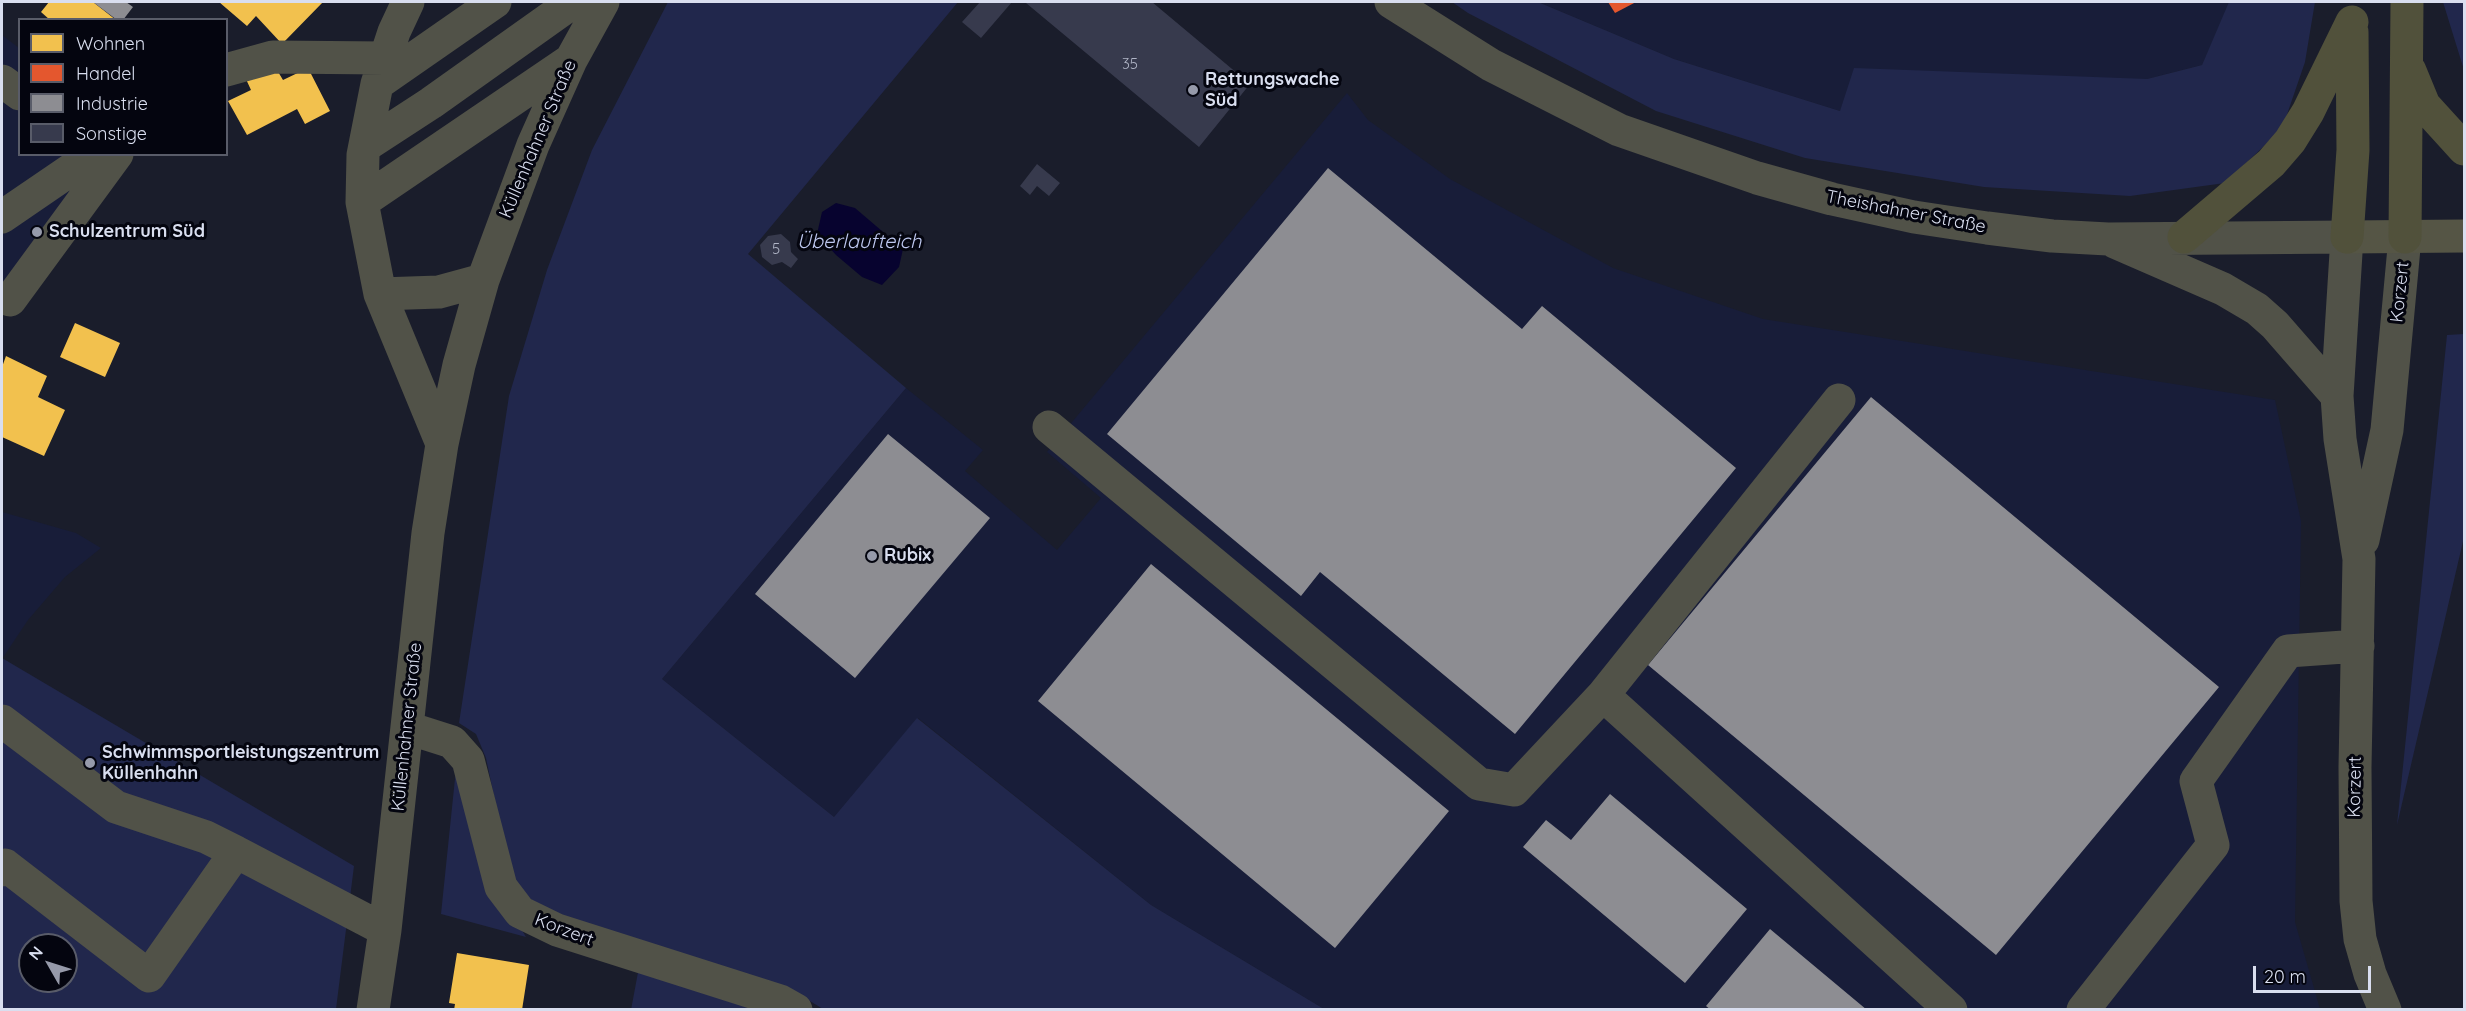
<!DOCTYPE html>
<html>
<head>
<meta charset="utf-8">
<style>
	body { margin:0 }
	#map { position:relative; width:2466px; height:1011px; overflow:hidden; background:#1a1d2b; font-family:Quicksand,sans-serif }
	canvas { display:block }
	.frame { position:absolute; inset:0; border:3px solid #d9deef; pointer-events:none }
	.legend { position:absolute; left:18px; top:18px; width:210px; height:138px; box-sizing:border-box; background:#04050f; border:2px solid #595c69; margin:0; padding:8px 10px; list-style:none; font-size:18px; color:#d9deef }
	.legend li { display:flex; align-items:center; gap:12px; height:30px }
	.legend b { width:30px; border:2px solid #595c69 }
	.north { position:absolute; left:18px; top:933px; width:60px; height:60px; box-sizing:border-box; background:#04050f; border:2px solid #595c69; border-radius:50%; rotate:309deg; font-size:16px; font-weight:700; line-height:24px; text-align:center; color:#d9deef }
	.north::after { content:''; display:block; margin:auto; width:21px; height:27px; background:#969aaa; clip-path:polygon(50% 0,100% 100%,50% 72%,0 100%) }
	.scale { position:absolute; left:2253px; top:966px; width:118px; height:27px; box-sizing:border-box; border:3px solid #d9deef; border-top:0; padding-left:8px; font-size:18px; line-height:21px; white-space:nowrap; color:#d9deef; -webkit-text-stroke:4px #04050f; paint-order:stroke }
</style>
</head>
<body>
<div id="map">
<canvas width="2466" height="1011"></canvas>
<div class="frame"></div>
<ul class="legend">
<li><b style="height:16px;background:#f2c14e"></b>Wohnen</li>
<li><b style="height:16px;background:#e4572e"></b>Handel</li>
<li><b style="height:16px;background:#8d8d92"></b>Industrie</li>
<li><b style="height:16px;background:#373a4d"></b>Sonstige</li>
</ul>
<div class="north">N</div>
<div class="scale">20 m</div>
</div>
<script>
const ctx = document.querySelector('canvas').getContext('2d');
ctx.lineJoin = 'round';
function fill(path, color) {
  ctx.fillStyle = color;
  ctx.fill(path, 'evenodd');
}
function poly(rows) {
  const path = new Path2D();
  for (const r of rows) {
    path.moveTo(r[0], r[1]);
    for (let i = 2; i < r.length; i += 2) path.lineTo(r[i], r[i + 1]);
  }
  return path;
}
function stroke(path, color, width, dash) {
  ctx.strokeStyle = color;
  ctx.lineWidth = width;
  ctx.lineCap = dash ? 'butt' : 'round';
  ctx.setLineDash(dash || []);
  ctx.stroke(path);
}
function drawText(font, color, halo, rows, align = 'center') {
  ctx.font = font + ' Quicksand,sans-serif';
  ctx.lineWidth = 6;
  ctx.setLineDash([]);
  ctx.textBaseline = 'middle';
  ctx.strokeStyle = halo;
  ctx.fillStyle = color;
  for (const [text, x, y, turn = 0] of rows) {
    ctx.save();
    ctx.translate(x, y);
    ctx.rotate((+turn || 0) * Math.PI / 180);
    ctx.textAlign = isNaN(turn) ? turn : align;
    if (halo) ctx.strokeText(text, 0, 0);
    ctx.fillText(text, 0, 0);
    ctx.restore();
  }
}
fill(poly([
	[1538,2,2229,2,2229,5,2202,65,2147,79,1840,111,1674,59],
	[2,35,19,48,20,154,130,155,2,310],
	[1347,93,1368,120,1450,179,1613,268,1763,319,2275,400,2301,521,2295,922,2320,1009,1324,1009,1151,905,918,718,834,817,662,679,906,388,983,450,965,471,1057,550,1101,498,1047,452],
	[2,512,76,533,101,548,65,577,28,620,2,659]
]), '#181d39');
fill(poly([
	[668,2,958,2,748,254,906,388,662,679,834,817,917,718,1151,905,1324,1009,823,1009,805,998,572,922,534,902,512,882,486,758,476,734,459,723,509,396,547,270,592,150],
	[1452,2,1538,2,1674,59,1840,111,1854,68,2147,79,2202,65,2229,2,2315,2,2305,62,2282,129,2225,183,2130,196,1984,187,1805,158,1656,111,1468,13],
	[2443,2,2464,2,2464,70],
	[2464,334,2464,537,2397,825,2447,335],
	[2,658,354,866,336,1009,2,1010],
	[30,945,66,945,66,981,30,981],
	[456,769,517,922,526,937,441,914],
	[639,967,760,1010,631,1010]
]), '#21274c');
fill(poly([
	[836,203,855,208,903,249,899,267,882,285,862,277,836,255,817,234,822,212]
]), '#07032f');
fill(poly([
	[49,2,93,2,116,20,50,20,41,12],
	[219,2,323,2,282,44,256,16,247,26],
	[308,68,330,111,305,124,297,109,247,135,228,101,251,90,245,77,277,70,283,80],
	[75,323,120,343,105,377,60,357],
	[6,356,47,376,38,397,65,410,44,456,2,437,2,367],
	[457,953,529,965,522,1010,454,1010,455,1004,449,1003]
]), '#f2c14e');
fill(poly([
	[1608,2,1636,2,1615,13]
]), '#e4572e');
fill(poly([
	[93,2,126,2,133,7,123,20,117,20],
	[1328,168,1522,329,1542,306,1736,468,1515,734,1320,572,1301,596,1107,434],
	[1871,397,2219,687,1996,955,1648,665],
	[888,434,990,518,855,678,755,594],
	[1151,564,1449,811,1335,948,1038,701],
	[1610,794,1747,909,1685,983,1523,847,1546,820,1571,840],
	[1770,929,1867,1010,1711,1010,1706,1006]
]), '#8d8d92');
fill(poly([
	[980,2,1012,2,981,38,962,22],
	[1027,2,1152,2,1250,84,1199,147,1026,3],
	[1037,164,1060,183,1049,196,1037,186,1030,195,1020,186],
	[781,234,790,242,791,252,798,259,791,268,782,262,772,265,762,257,760,245,768,236]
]), '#373a4d');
stroke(poly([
	[408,2,394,32,377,84,363,155,362,202,380,294,442,444],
	[1391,2,1491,65,1619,130,1757,178,1832,199,1914,217,1987,228,2052,236,2108,239,2347,237,2337,396,2340,439,2359,559,2355,767,2356,901,2360,939,2370,974,2385,1010],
	[226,70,273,57,385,58],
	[2,81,20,94],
	[377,84,495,2],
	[365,146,431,103,573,2],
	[362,202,571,60],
	[2,217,94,154],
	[2115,242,2223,289,2257,309,2275,325,2337,396],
	[380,294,439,292,483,280],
	[10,300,117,154],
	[1049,427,1479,784,1514,790,1603,695,1951,1010],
	[2363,540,2387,430,2405,237],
	[1603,695,1839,400],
	[2,721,116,807,206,837,236,852],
	[408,728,452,742,468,760,501,887,520,912,557,930,780,1001,796,1010],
	[2,870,5,865,149,976,236,852,385,930],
	[373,1010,385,930,428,533,442,444,459,365,483,280,533,145,571,60,603,2],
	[2083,1010,2213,845,2196,781,2288,651,2358,646]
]), '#515248', 33);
stroke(poly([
	[2347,237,2464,236]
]), '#555545', 33);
stroke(poly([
	[2410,71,2424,105,2464,149],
	[2184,237,2271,163,2290,141,2308,112,2352,22],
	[2347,237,2353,150,2352,32],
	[2405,237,2407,2]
]), '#51513b', 33);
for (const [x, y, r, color] of [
	[1193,90,6,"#969aaa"],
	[37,232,6,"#969aaa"],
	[872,556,6,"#969aaa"],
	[90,763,6,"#969aaa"]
]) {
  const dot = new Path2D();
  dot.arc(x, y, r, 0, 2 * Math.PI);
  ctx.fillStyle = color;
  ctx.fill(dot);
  stroke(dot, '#04050f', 2);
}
drawText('15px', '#b0b5c6', null, [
	["35",1130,64],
	["5",776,249]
]);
drawText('bold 18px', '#d9deef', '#04050f', [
	["Rettungswache",1205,80],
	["Süd",1205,101],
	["Schulzentrum Süd",49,232],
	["Rubix",884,556],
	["Schwimmsportleistungszentrum",102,753],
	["Küllenhahn",102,774]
], 'left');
drawText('18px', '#d9deef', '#04050f', [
	["Küllenhahner Straße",538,139,-67],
	["Theishahner Straße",1906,212,11],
	["Korzert",2400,292,-84],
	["Küllenhahner Straße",407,727,-84],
	["Korzert",2355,787,-89],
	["Korzert",564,930,21]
]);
drawText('italic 20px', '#bec8f0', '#04050f', [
	["Überlaufteich",859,242]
]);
</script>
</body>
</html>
